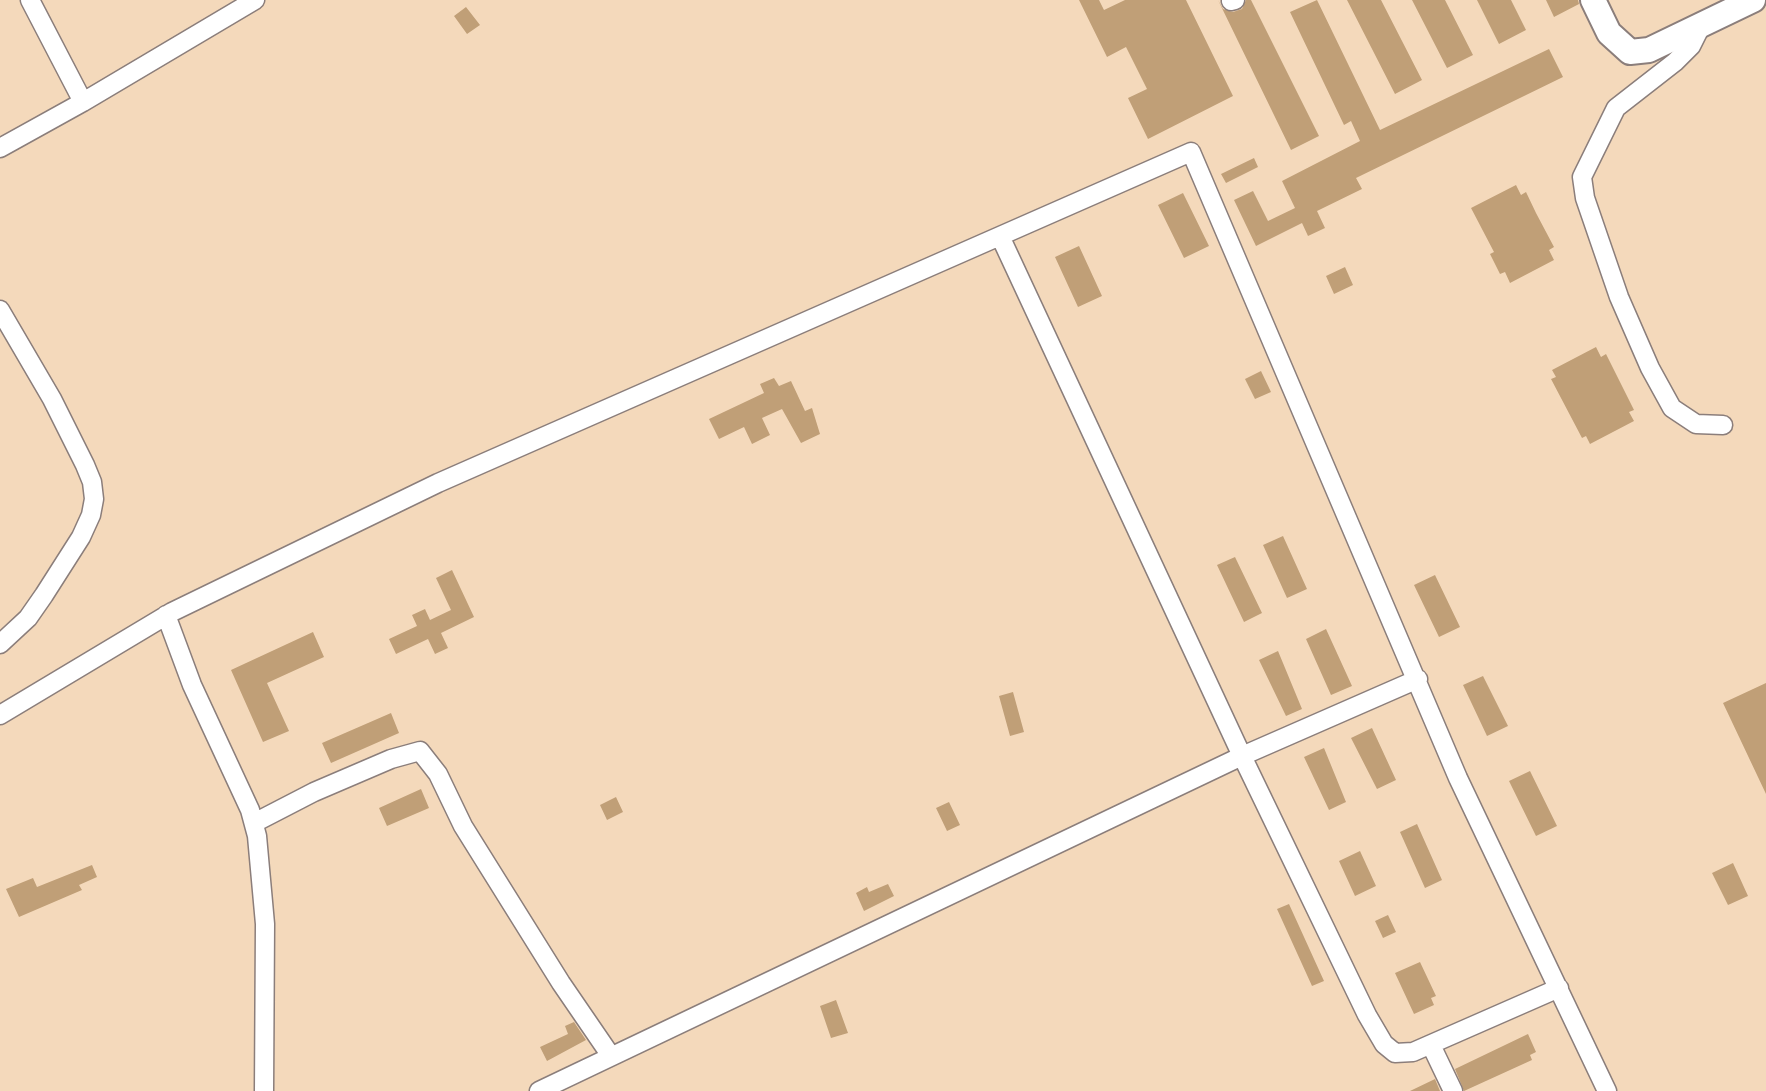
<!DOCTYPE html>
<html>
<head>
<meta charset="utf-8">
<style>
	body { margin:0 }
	canvas { display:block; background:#f4d9bb }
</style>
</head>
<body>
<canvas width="1766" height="1091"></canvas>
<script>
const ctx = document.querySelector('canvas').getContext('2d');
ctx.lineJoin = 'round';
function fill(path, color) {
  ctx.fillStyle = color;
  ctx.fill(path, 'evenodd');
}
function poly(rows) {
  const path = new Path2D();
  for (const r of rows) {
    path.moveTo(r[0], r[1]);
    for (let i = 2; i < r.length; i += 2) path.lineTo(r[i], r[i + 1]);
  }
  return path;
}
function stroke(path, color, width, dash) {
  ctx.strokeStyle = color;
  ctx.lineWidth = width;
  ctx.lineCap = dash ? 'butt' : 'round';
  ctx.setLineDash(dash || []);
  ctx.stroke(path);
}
fill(poly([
	[1079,0,1099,0,1104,10,1125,0,1186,0,1233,96,1148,139,1128,98,1147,89,1126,47,1107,57],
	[1218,0,1223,9,1233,12,1242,9,1246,0,1251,0,1319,136,1291,150],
	[1317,0,1380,130,1549,49,1563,77,1356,178,1362,189,1317,211,1325,228,1308,236,1302,223,1256,246,1234,200,1253,191,1268,221,1295,208,1282,181,1360,141,1351,121,1344,125,1290,12],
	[1347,0,1381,0,1422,80,1395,94],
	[1412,0,1445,0,1473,55,1447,68],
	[1477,0,1511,0,1526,30,1499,44],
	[1546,0,1578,0,1579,4,1554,17],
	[466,7,480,25,467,34,454,16],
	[1254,158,1258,167,1226,183,1221,174],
	[1516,185,1521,195,1526,192,1536,213,1554,247,1549,250,1554,260,1510,283,1505,272,1500,274,1490,254,1494,252,1471,208],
	[1183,193,1209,246,1184,258,1158,205],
	[1079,246,1102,296,1078,307,1055,257],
	[1345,267,1353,285,1334,294,1326,276],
	[1596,347,1601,357,1606,354,1634,410,1629,412,1634,421,1590,444,1586,436,1582,438,1551,379,1556,377,1552,370],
	[1261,371,1271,392,1255,399,1245,379],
	[774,378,779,386,791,381,805,411,812,408,820,434,801,443,782,409,762,418,770,435,752,444,744,427,719,439,709,419,764,393,760,384],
	[1283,536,1307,589,1287,598,1263,545],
	[1235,557,1262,613,1244,622,1217,565],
	[452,570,474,617,441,633,448,648,435,654,428,639,396,654,389,639,417,626,412,615,425,609,430,620,451,610,436,578],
	[1435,575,1460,627,1439,637,1414,585],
	[1326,629,1352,686,1331,695,1306,639],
	[313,632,324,657,267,683,289,731,263,742,231,670],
	[1278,651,1302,709,1286,716,1259,660],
	[1483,676,1508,726,1487,736,1463,685],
	[1766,683,1766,794,1723,703],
	[1013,692,1024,732,1010,736,999,696],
	[391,713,399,733,331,763,322,743],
	[1372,728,1396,780,1377,789,1351,738],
	[1324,748,1346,802,1329,810,1304,757],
	[1530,771,1557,826,1536,836,1509,781],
	[421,789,429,808,387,826,379,808],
	[616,797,623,812,607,820,600,805],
	[949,802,960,825,947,831,936,808],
	[1417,824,1442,880,1425,888,1400,832],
	[1360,851,1376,886,1355,896,1339,861],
	[1733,863,1748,896,1728,905,1712,873],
	[92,865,97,877,79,885,82,890,19,917,6,889,33,878,37,887],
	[888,884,894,896,864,911,856,893,867,887,869,892],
	[1289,904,1324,981,1312,986,1277,909],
	[1388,915,1396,932,1383,938,1375,921],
	[1420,962,1436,996,1431,998,1434,1005,1414,1014,1395,973],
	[836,1000,848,1033,831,1038,820,1006],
	[574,1022,586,1040,547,1061,540,1047,568,1034,565,1026],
	[1528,1034,1536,1052,1530,1055,1532,1060,1464,1091,1455,1069],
	[1435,1079,1440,1091,1410,1091]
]), '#c09f77');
const street = poly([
	[30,0,83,102,255,0],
	[1231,1,1235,0],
	[1701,26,1691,46,1675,62,1616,108,1582,177,1585,198,1619,297,1650,368,1672,408,1696,424,1723,425],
	[0,148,83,102],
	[1000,236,1242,756,1367,1015,1384,1044,1395,1053,1413,1052,1559,988],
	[0,310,52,399,85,465,92,482,94,499,91,515,81,537,44,595,28,618,0,644],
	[166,615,192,685,250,810,257,836,265,924,264,1091],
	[0,715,172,612,438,483,1191,152,1458,778,1607,1091],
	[254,823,314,792,391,759,420,751,438,774,463,826,561,983,611,1056],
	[1431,1045,1453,1091],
	[539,1091,1242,756,1418,679]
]);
const secondary = poly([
	[1593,0,1609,33,1630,52,1649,50,1753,0]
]);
stroke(street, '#8b7e7b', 21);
stroke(secondary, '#8b7e7b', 28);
stroke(street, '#fff', 18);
stroke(secondary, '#fff', 24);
</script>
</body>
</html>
